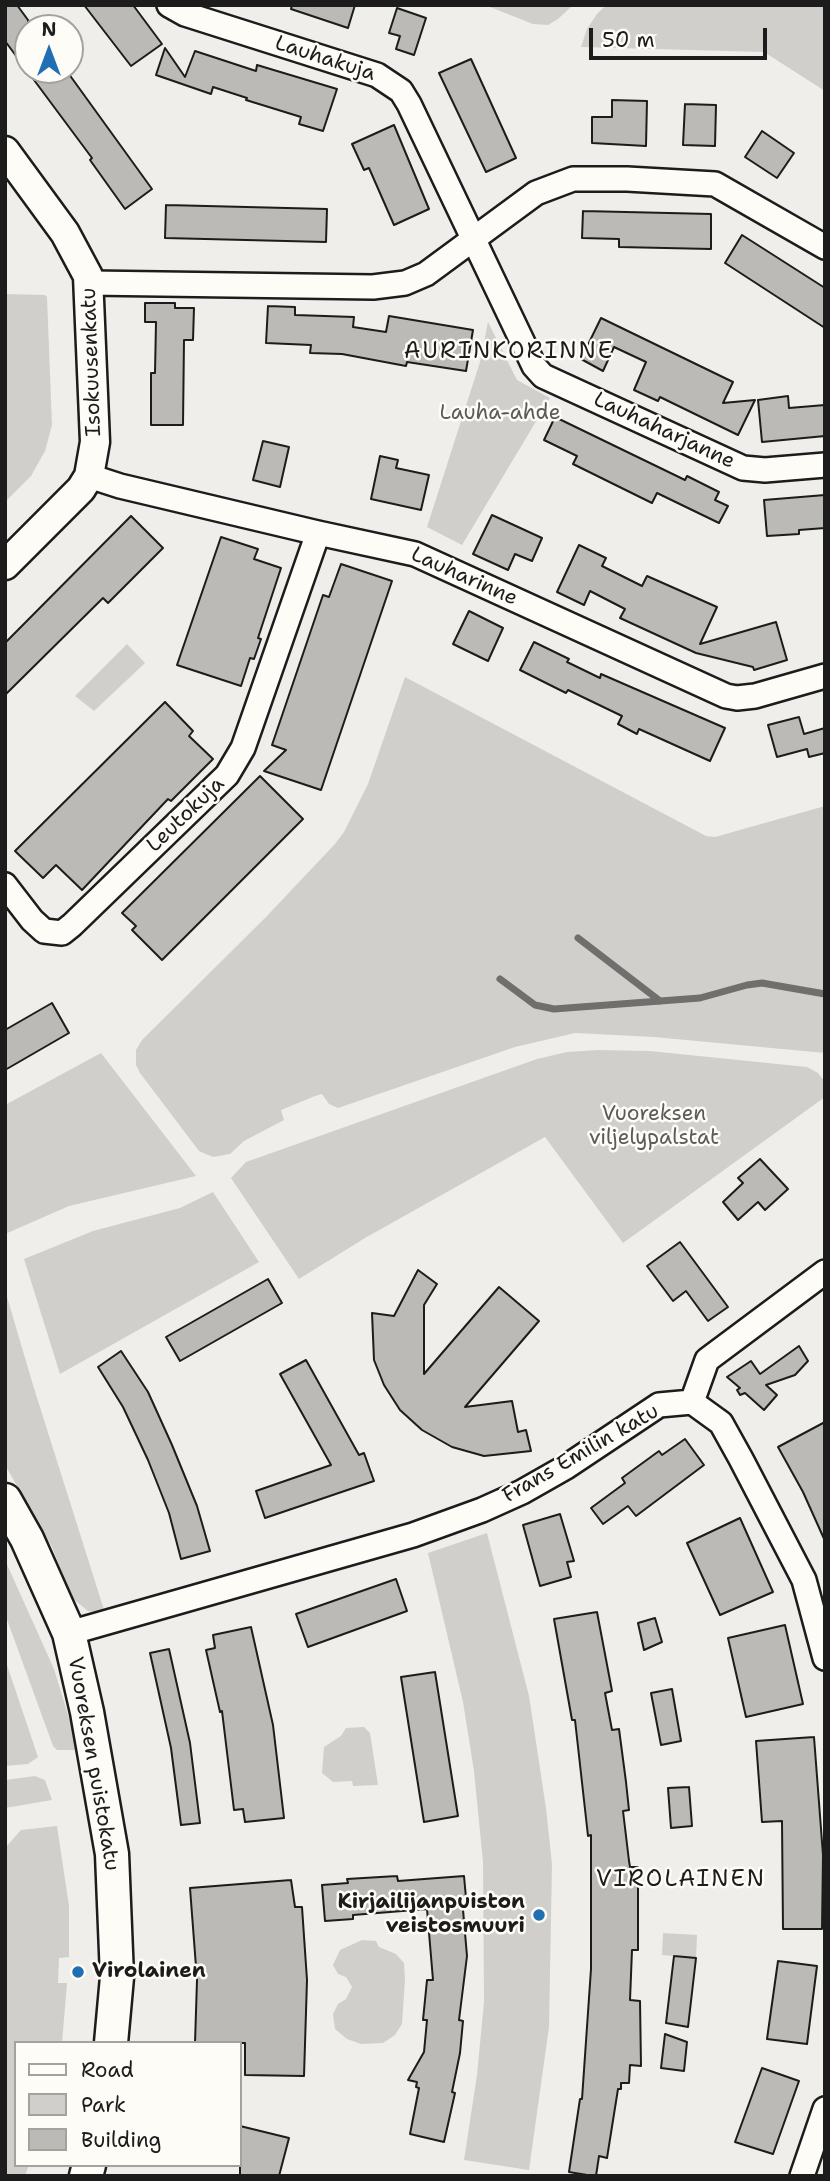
<!DOCTYPE html>
<html>
<head>
<meta charset="utf-8">
<style>
	body { margin:0 }
	#map { position:relative; width:830px; height:2181px; overflow:hidden; background:#f0eeea; font-family:"Shantell Sans",sans-serif }
	canvas { display:block }
	.frame { position:absolute; inset:0; border:7px solid #1c1c1c; pointer-events:none }
	.legend { position:absolute; left:14px; top:2041px; width:228px; height:126px; box-sizing:border-box; background:#fdfcf7; border:2px solid #a3a29f; margin:0; padding:9px 12px; list-style:none; font-size:21px; color:#1c1c1c }
	.legend li { display:flex; align-items:center; gap:14px; height:35px }
	.legend b { width:35px; border:2px solid #a3a29f }
	.north { position:absolute; left:14px; top:14px; width:70px; height:70px; box-sizing:border-box; background:#fdfcf7; border:2px solid #a3a29f; border-radius:50%; rotate:0deg; font-size:19px; font-weight:700; line-height:28px; text-align:center; color:#1c1c1c }
	.north::after { content:''; display:block; margin:auto; width:24px; height:32px; background:#1f6fb2; clip-path:polygon(50% 0,100% 100%,50% 72%,0 100%) }
	.scale { position:absolute; left:589px; top:28px; width:178px; height:32px; box-sizing:border-box; border:4px solid #1c1c1c; border-top:0; padding-left:9px; font-size:21px; line-height:24px; white-space:nowrap; color:#1c1c1c; -webkit-text-stroke:5px #fdfcf7; paint-order:stroke }
</style>
</head>
<body>
<div id="map">
<canvas width="830" height="2181"></canvas>
<div class="frame"></div>
<ul class="legend">
<li><b style="height:9px;background:#fdfcf7"></b>Road</li>
<li><b style="height:19px;background:#d0cfcc"></b>Park</li>
<li><b style="height:19px;background:#bbbab6"></b>Building</li>
</ul>
<div class="north">N</div>
<div class="scale">50 m</div>
</div>
<script>
const ctx = document.querySelector('canvas').getContext('2d');
ctx.lineJoin = 'round';
function fill(path, color) {
  ctx.fillStyle = color;
  ctx.fill(path, 'evenodd');
}
function poly(rows) {
  const path = new Path2D();
  for (const r of rows) {
    path.moveTo(r[0], r[1]);
    for (let i = 2; i < r.length; i += 2) path.lineTo(r[i], r[i + 1]);
  }
  return path;
}
function stroke(path, color, width, dash) {
  ctx.strokeStyle = color;
  ctx.lineWidth = width;
  ctx.lineCap = dash ? 'butt' : 'round';
  ctx.setLineDash(dash || []);
  ctx.stroke(path);
}
function drawText(font, color, halo, rows, align = 'center') {
  ctx.font = font + ' "Shantell Sans",sans-serif';
  ctx.lineWidth = 5;
  ctx.setLineDash([]);
  ctx.textBaseline = 'middle';
  ctx.strokeStyle = halo;
  ctx.fillStyle = color;
  for (const [text, x, y, turn = 0] of rows) {
    ctx.save();
    ctx.translate(x, y);
    ctx.rotate((+turn || 0) * Math.PI / 180);
    ctx.textAlign = isNaN(turn) ? turn : align;
    if (halo) ctx.strokeText(text, 0, 0);
    ctx.fillText(text, 0, 0);
    ctx.restore();
  }
}
fill(poly([
	[485,5,573,5,558,19,548,25,533,24],
	[606,5,825,5,825,91,764,52,581,47,587,29,597,14],
	[5,294,45,295,47,297,52,425,45,451,31,476,5,502],
	[488,322,517,380,550,398,462,545,427,527,480,362],
	[127,644,145,663,94,711,75,696],
	[405,677,706,836,715,837,825,806,825,1053,654,1037,575,1033,515,1047,338,1108,329,1104,322,1094,315,1096,281,1110,284,1120,244,1141,230,1154,213,1157,199,1151,140,1073,136,1065,136,1050,142,1040,266,917,335,844,344,832,368,784],
	[598,1050,650,1051,807,1067,818,1073,825,1082,825,1097,623,1243,545,1137,365,1238,299,1279,231,1178,246,1162,537,1059,567,1052],
	[101,1053,196,1176,69,1206,5,1234,5,1105],
	[213,1192,259,1262,60,1374,24,1259,93,1231,180,1208],
	[5,1290,33,1385,105,1613,88,1611,72,1598,52,1547,5,1465],
	[487,1533,529,1696,546,1808,552,1864,549,2027,529,2170,464,2160,477,2075,484,2002,483,1862,474,1771,463,1702,428,1553],
	[5,1560,54,1669,72,1728,75,1750,57,1750,53,1746,5,1614],
	[5,1659,38,1757,28,1764,5,1766],
	[364,1727,370,1733,378,1785,353,1786,352,1781,333,1782,322,1773,324,1747,341,1736,346,1728],
	[35,1776,45,1780,52,1800,5,1808,5,1780],
	[57,1826,69,1906,69,1957,59,1958,58,1983,67,1983,62,2043,16,2043,16,2165,29,2165,25,2176,5,2176,5,1848,21,1830],
	[663,1933,697,1935,696,1958,662,1955],
	[362,1940,376,1941,379,1947,396,1954,404,1963,405,1980,402,2024,395,2035,383,2043,361,2044,347,2039,335,2029,333,2014,338,2004,346,1999,352,1987,346,1977,338,1974,333,1965,340,1950]
]), '#d0cfcc');
stroke(poly([
	[578,938,660,1001],
	[500,979,535,1005,554,1009,700,998,747,985,762,983,825,994]
]), '#706f6d', 7);
const building = poly([
	[5,5,17,5,28,20,28,70,66,70,152,189,125,209,90,160,92,158,5,41,5,5],
	[84,5,133,5,162,44,131,66,84,5],
	[292,5,355,5,348,28,291,9,292,5],
	[397,8,426,18,414,55,396,49,400,36,389,33,397,8],
	[165,48,185,77,195,51,256,71,257,65,337,89,323,131,299,124,301,117,246,100,247,98,213,87,211,94,156,75,165,48],
	[471,59,516,158,486,172,439,73,471,59],
	[612,100,647,101,646,146,592,143,592,117,612,117,612,100],
	[685,104,716,105,715,146,683,145,685,104],
	[394,125,429,209,394,225,369,168,364,170,352,144,394,125],
	[762,131,794,153,777,178,745,157,762,131],
	[166,205,327,209,326,242,165,238,166,205],
	[583,211,711,214,711,249,619,247,619,239,582,238,583,211],
	[742,235,825,288,825,328,725,263,742,235],
	[145,303,175,303,175,308,194,308,193,340,184,340,183,425,151,425,151,373,155,373,156,322,145,322,145,303],
	[268,306,295,307,295,315,354,317,353,327,386,332,389,316,473,330,466,371,407,362,406,366,342,354,310,353,311,345,266,343,268,306],
	[601,318,733,382,723,403,755,400,738,435,660,397,658,401,634,390,646,362,614,347,603,371,581,359,601,318],
	[788,396,789,408,825,405,825,436,762,442,758,400,788,396],
	[555,417,685,480,687,476,719,492,715,500,728,506,719,523,657,493,652,503,573,464,577,456,544,440,555,417],
	[263,441,289,447,280,487,253,480,263,441],
	[380,456,398,460,396,468,429,475,421,510,371,499,380,456],
	[825,495,825,528,799,530,799,534,767,536,764,500,825,495],
	[492,515,542,538,532,561,515,554,508,570,473,554,492,515],
	[131,516,163,548,108,603,103,598,5,695,5,643,131,516],
	[221,537,258,549,254,559,281,568,258,638,261,639,254,659,250,658,241,686,177,665,221,537],
	[579,545,606,558,602,566,642,586,647,576,717,607,700,644,776,622,787,660,754,670,753,667,696,653,620,618,625,609,590,591,584,605,557,592,579,545],
	[341,564,392,581,321,790,264,771,286,750,272,745,323,595,329,597,341,564],
	[469,611,503,628,488,661,453,644,469,611],
	[534,642,569,659,567,662,600,678,601,674,725,728,710,761,639,729,637,734,618,724,622,716,568,690,566,693,520,670,534,642],
	[165,702,193,731,189,736,213,759,171,801,168,799,82,890,56,865,43,878,15,851,165,702],
	[799,717,804,734,825,728,825,753,809,757,807,749,777,757,768,725,799,717],
	[260,776,303,819,162,960,132,930,136,926,122,913,260,776],
	[52,1003,69,1033,5,1070,5,1030,52,1003],
	[760,1159,788,1189,765,1210,758,1202,738,1220,723,1202,743,1183,738,1178,760,1159],
	[680,1242,728,1307,708,1321,686,1291,673,1301,647,1266,680,1242],
	[418,1270,437,1284,424,1305,424,1374,499,1287,539,1321,465,1407,512,1401,518,1432,526,1430,531,1451,484,1456,452,1447,422,1430,400,1410,384,1385,374,1360,372,1313,394,1316,418,1270],
	[268,1279,282,1303,180,1361,166,1337,268,1279],
	[799,1346,808,1361,795,1375,766,1385,777,1395,764,1410,745,1393,740,1395,737,1390,740,1388,727,1377,751,1361,760,1374,799,1346],
	[121,1351,148,1392,172,1445,197,1506,210,1551,181,1559,169,1513,148,1460,123,1407,98,1367,121,1351],
	[306,1360,359,1455,364,1453,374,1481,265,1518,256,1491,331,1465,280,1374,306,1360],
	[825,1422,825,1541,803,1492,778,1447,825,1422],
	[685,1439,704,1465,636,1516,628,1506,603,1524,591,1508,625,1483,622,1478,659,1451,662,1455,685,1439],
	[560,1514,574,1561,567,1562,571,1577,540,1586,523,1525,560,1514],
	[740,1518,773,1592,720,1615,687,1543,740,1518],
	[396,1579,407,1611,308,1647,296,1614,396,1579],
	[597,1612,612,1691,605,1693,612,1730,619,1729,626,1782,629,1810,623,1811,629,1861,630,1867,638,1867,638,1950,632,1950,630,2000,640,2001,641,2066,630,2065,629,2083,621,2083,621,2089,618,2089,607,2158,599,2156,596,2176,593,2176,569,2172,580,2099,582,2099,591,1969,591,1835,588,1836,575,1720,572,1720,554,1619,597,1612],
	[655,1618,662,1642,644,1650,638,1623,655,1618],
	[785,1625,803,1704,746,1717,728,1638,785,1625],
	[251,1627,273,1725,284,1818,245,1822,243,1809,234,1810,222,1711,220,1712,206,1650,215,1648,213,1635,251,1627],
	[169,1649,190,1743,200,1823,181,1825,171,1748,150,1653,169,1649],
	[435,1672,458,1816,424,1822,401,1677,435,1672],
	[672,1689,681,1741,661,1745,651,1693,672,1689],
	[814,1737,823,1855,822,1929,783,1929,782,1821,762,1822,756,1741,814,1737],
	[689,1787,692,1826,671,1828,668,1788,689,1787],
	[397,1876,398,1881,464,1876,466,1898,462,1898,467,1956,459,2020,463,2021,460,2053,452,2092,455,2093,444,2142,410,2134,419,2088,416,2087,417,2082,408,2080,424,2052,427,2020,423,2020,427,1980,433,1980,427,1909,353,1915,353,1919,325,1921,322,1885,348,1883,347,1879,397,1876],
	[291,1880,295,1907,302,1907,307,1980,304,2076,245,2075,245,2043,195,2043,197,1980,190,1888,291,1880],
	[674,1956,696,1958,688,2027,666,2023,674,1956],
	[778,1961,817,1966,807,2044,767,2039,778,1961],
	[665,2034,687,2042,684,2071,661,2068,665,2034],
	[762,2068,799,2081,773,2154,735,2142,762,2068],
	[240,2126,289,2138,279,2176,240,2176,240,2126]
]);
fill(building, '#bbbab6');
stroke(building, '#1c1c1c', 2);
const minor = poly([
	[169,5,185,14,377,75,401,91,409,104,534,366,543,376,743,468,765,470,825,465],
	[90,283,373,287,405,283,426,274,536,193,573,179,627,179,715,184,825,247],
	[89,476,120,486,318,533,415,554,726,696,737,698,755,696,825,676],
	[5,885,32,920,44,931,62,933,72,925,227,775,243,748,318,533],
	[692,1402,707,1360,825,1272],
	[69,1633,413,1535,482,1510,522,1492,566,1467,659,1405,692,1402,721,1423,741,1459,804,1580,825,1658],
	[802,2176,825,2109]
]);
const tertiary = poly([
	[5,151,65,233,88,276,95,442,89,476,81,489,5,565]
]);
const secondary = poly([
	[5,1500,27,1539,69,1633,87,1712,112,1854,117,1977,111,2043],
	[86,2176,89,2165]
]);
stroke(minor, '#1c1c1c', 28);
stroke(tertiary, '#1c1c1c', 33);
stroke(secondary, '#1c1c1c', 37);
stroke(minor, '#fdfcf7', 23);
stroke(tertiary, '#fdfcf7', 28);
stroke(secondary, '#fdfcf7', 32);
for (const [x, y, r, color] of [
	[539,1915,7,"#1f6fb2"],
	[78,1972,7,"#1f6fb2"]
]) {
  const dot = new Path2D();
  dot.arc(x, y, r, 0, 2 * Math.PI);
  ctx.fillStyle = color;
  ctx.fill(dot);
  stroke(dot, '#fdfcf7', 2.5);
}
drawText('21px', '#1c1c1c', '#fdfcf7', [
	["Lauhakuja",325,59,18],
	["Isokuusenkatu",92,362,-92],
	["Lauhaharjanne",664,431,25],
	["Lauharinne",464,577,24],
	["Leutokuja",186,815,-44],
	["Frans Emilin katu",581,1454,-30],
	["Vuoreksen puistokatu",93,1764,80]
]);
drawText('21px', '#5b5b5a', '#fdfcf7', [
	["Lauha-ahde",500,414],
	["Vuoreksen",654,1115],
	["viljelypalstat",654,1139]
]);
drawText('bold 21px', '#1c1c1c', '#fdfcf7', [
	["Kirjailijanpuiston",525,1903],
	["veistosmuuri",525,1927],
	["Virolainen",92,1972,"left"]
], 'right');
ctx.letterSpacing = '2px';
drawText('23px', '#1c1c1c', '#fdfcf7', [
	["AURINKORINNE",509,352],
	["VIROLAINEN",681,1880]
]);
ctx.letterSpacing = '0px';
</script>
</body>
</html>
